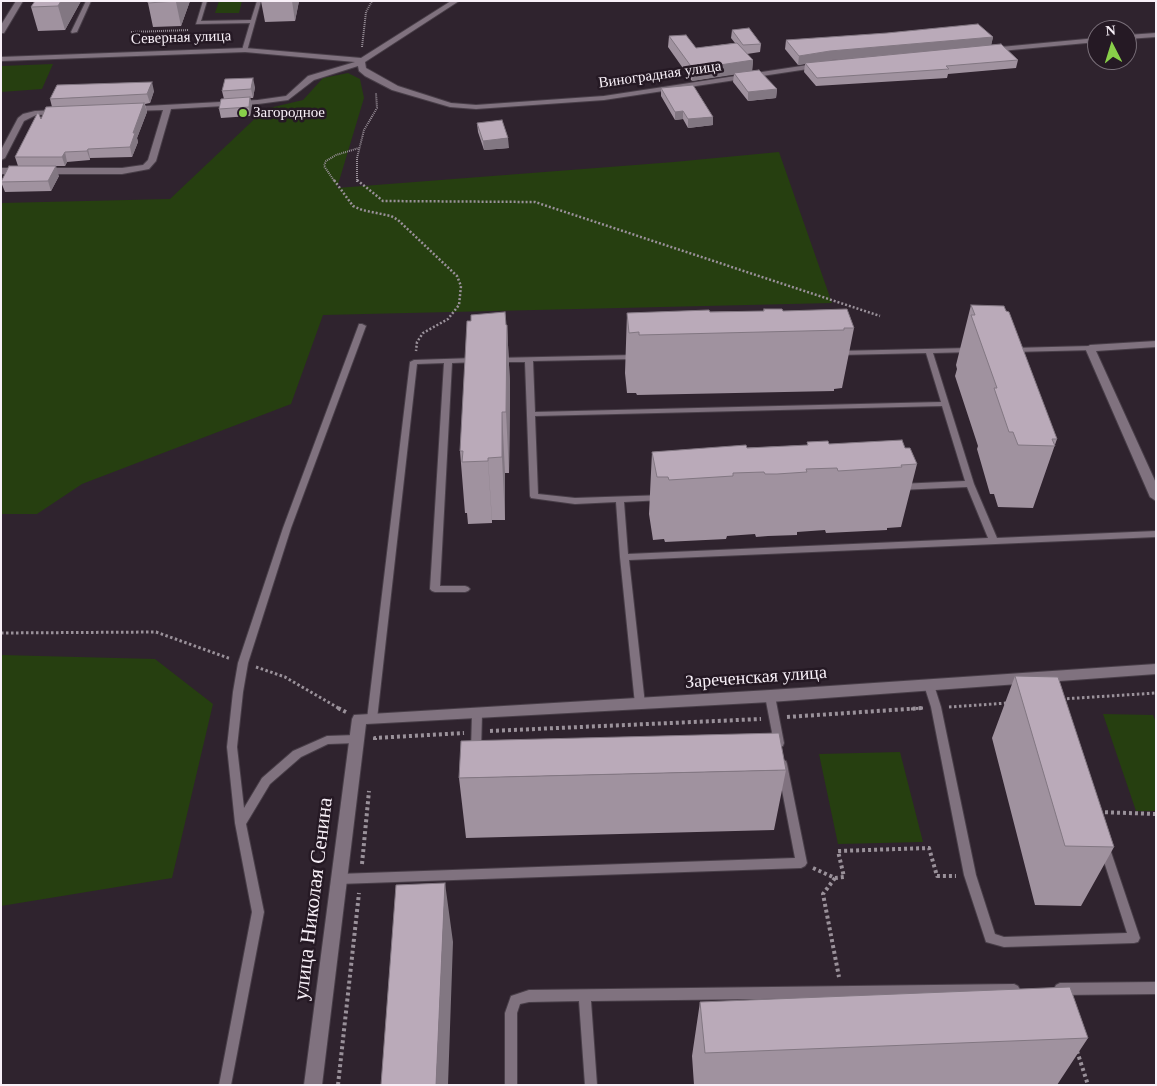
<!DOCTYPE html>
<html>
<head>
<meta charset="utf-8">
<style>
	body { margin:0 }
	#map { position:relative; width:1157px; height:1086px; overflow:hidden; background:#2f232e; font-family:"Times New Roman",serif }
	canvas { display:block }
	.frame { position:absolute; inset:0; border:2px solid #f8f0f8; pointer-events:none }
	.north { position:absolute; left:1087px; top:20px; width:50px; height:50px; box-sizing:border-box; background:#251924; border:1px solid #796f79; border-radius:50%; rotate:355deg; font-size:14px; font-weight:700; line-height:20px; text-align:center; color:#f8f0f8 }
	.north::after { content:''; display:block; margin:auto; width:18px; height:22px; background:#88cf49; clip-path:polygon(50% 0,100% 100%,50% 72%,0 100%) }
</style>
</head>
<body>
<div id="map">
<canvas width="1157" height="1086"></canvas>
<div class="frame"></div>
<div class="north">N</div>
</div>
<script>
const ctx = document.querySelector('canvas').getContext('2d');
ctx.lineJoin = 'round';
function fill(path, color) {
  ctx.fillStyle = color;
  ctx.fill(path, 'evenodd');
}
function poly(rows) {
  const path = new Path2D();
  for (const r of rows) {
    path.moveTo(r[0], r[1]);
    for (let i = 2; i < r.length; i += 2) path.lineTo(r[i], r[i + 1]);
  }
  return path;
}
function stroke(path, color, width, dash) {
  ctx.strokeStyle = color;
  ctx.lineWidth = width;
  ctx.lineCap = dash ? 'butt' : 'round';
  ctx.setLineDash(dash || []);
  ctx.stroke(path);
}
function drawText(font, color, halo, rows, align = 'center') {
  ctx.font = font + ' "Times New Roman",serif';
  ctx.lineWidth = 5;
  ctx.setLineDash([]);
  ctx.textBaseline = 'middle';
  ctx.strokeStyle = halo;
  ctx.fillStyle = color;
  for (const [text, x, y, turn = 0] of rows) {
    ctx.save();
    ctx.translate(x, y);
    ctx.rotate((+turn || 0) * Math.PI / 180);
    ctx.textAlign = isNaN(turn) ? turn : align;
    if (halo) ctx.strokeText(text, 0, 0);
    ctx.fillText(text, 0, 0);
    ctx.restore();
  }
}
fill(poly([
	[219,1,242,1,239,13,215,13],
	[53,64,42,89,1,92,1,66],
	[348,73,360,79,364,98,337,188,674,162,779,152,832,303,323,315,291,404,82,484,37,514,1,514,1,203,170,199,265,109,303,100,323,78],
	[1,655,155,659,213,704,172,878,1,906],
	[1103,714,1153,715,1156,722,1156,811,1136,811],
	[900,752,923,842,838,844,819,754]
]), '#263f10');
const lane = poly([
	[86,1,91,1,77,32,72,33,71,32,86,1],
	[203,1,207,1,201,21,251,20,257,1,261,1,247,51,242,50,250,23,196,24,203,1],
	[359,324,362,324,366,326,291,528,248,663,243,692,237,747,244,808,262,778,293,751,327,736,356,735,360,736,361,739,360,742,356,743,328,744,301,757,270,784,246,824,264,912,231,1085,219,1085,252,912,235,823,227,747,233,692,238,663,283,528,359,324],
	[1090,346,1093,346,1093,350,1013,352,1009,350,1013,348,1090,346],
	[970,348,973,348,973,352,933,353,974,484,997,538,1156,531,1156,537,629,560,645,704,644,707,640,708,636,707,635,704,620,557,616,502,575,504,531,498,530,496,525,362,495,362,495,358,635,355,639,357,635,359,533,361,535,412,941,402,926,353,838,355,834,353,838,351,970,348],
	[942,406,965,481,899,484,895,487,899,490,967,487,988,538,628,554,624,502,662,500,665,499,666,497,665,495,575,498,538,494,535,416,942,406],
	[475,358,478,358,478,362,452,363,440,586,465,586,468,587,470,589,468,591,465,592,435,592,432,591,430,589,444,363,417,364,377,719,376,722,372,723,368,722,367,719,410,362,414,360,475,358],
	[929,681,932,682,934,685,941,707,976,875,995,934,1004,937,1127,933,1099,846,1100,843,1104,841,1108,843,1109,846,1140,938,1138,942,1134,943,1004,947,986,942,964,875,931,707,924,685,926,682,929,681],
	[770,692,773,693,775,696,784,743,783,746,779,747,775,746,774,743,765,696,767,693,770,692],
	[477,710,481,711,482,714,481,751,480,754,476,755,472,754,471,751,472,714,473,711,477,710],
	[782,760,786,761,787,764,807,863,805,866,801,868,338,884,334,883,332,879,334,875,338,874,795,858,777,764,778,761,782,760],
	[1156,982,1156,994,1060,995,1056,993,1054,989,1056,985,1060,983,1156,982],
	[1014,984,1018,986,1020,990,1018,994,1014,996,591,1001,597,1085,585,1085,579,1001,529,1002,520,1004,517,1013,517,1085,505,1085,505,1013,511,996,529,990,1014,984]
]);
const street = poly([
	[16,1,23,1,4,33,1,33,1,25,16,1],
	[451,1,459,1,365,62,366,68,398,86,451,103,476,105,604,96,821,63,825,65,821,67,604,100,476,109,450,107,392,90,365,76,359,71,358,66,314,80,288,100,258,104,171,109,156,161,149,169,122,174,1,174,1,168,122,168,143,165,148,160,163,110,130,111,127,111,127,107,258,100,286,96,308,76,355,62,245,52,1,61,1,57,245,48,361,58,451,1],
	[1156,33,1156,37,1127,39,1127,35,1156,33],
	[1097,38,1097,42,990,52,986,50,990,48,1097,38],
	[60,110,63,110,63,114,36,115,24,121,5,158,1,160,1,150,18,118,23,114,35,111,60,110],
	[1156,341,1156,347,1096,351,1156,483,1156,501,1150,497,1085,348,1090,345,1156,341],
	[1156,664,1156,674,770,702,366,724,322,1085,304,1085,352,719,354,715,770,690,1156,664]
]);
stroke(lane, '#483e48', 2);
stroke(street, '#483e48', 2);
stroke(poly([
	[131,32,189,30],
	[362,47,366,12,372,1],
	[335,182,324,166,326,161,336,155,359,148],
	[357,182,357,158,364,130,377,108,376,93]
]), '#9a919a', 2, [1, 1]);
stroke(poly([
	[334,180,353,206,362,210,391,216,398,220,457,276,461,286,459,305,448,319,423,333,417,342,416,351],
	[357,180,383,201,535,202,880,316]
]), '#9a919a', 2.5, [2, 2]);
stroke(poly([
	[1,633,156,632,231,659],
	[256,667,285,677,340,709],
	[1062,699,1156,693],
	[949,707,1008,703],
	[911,709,923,708]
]), '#9a919a', 3, [2.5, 2.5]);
stroke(poly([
	[338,708,346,712],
	[787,717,923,708],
	[490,731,761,719],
	[375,740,375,738,464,733],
	[1099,812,1156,814],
	[362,864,369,791],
	[813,868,835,878,844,877,838,851,929,848,937,876,956,876],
	[835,878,823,894,839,977],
	[1077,1051,1088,1085],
	[338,1085,359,893]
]), '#9a919a', 4, [3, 3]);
fill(lane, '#80727f');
fill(street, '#80727f');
fill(poly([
	[35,1,81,1,65,30,38,31,31,7],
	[148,1,190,1,181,26,153,27,148,3],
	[261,1,299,1,295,21,265,22],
	[732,30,761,44,760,52,747,54,753,60,752,71,777,89,776,98,748,101,733,82,734,74,692,81,668,47,669,36,696,48,735,43,731,38],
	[993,37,991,45,1018,60,1016,68,948,74,947,78,816,86,804,72,805,64,798,65,785,49,786,40],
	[892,55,821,61,829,60],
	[255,87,253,98,250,98,252,106,250,116,221,118,219,109,224,99,222,91],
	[661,88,713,125,688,128,683,119,675,120,661,96],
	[154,91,150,103,145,104,147,112,137,138,138,142,132,157,90,158,90,160,67,162,65,166,18,166,15,157,41,119,52,107,50,99],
	[477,123,509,148,484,150,478,132],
	[59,176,51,191,5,192,1,182],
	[971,305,1006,311,1057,439,1033,508,998,507,994,494,990,494,977,449,978,446,955,376,957,369,956,365],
	[764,309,783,311,854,328,842,388,834,389,834,391,637,395,636,393,627,393,625,373,627,313,763,311],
	[505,312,506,325,507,325,510,385,509,473,505,473,505,520,492,520,492,523,468,524,467,513,465,513,460,451],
	[807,442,829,444,917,464,901,527,887,528,887,530,826,533,825,530,797,532,797,535,768,536,756,537,755,534,727,536,726,539,665,542,664,539,653,540,649,514,652,452,807,445],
	[1015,676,1114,847,1081,906,1035,905,992,738],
	[786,770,774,830,466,838,459,778],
	[700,1002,1088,1038,1057,1085,694,1085,692,1056]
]), '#a0929f');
fill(poly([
	[61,1,81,1,65,30,58,6],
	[176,1,190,1,181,26,176,2],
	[292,1,299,1,295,21],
	[993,37,991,46,829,60,798,65,799,56,830,51],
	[753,60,752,72,692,81,693,69],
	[253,78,255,87,253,98,251,89],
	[152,82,154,91,150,103,147,94],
	[777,89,776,98,748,101,748,92],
	[250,97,252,106,250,116,249,107],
	[144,103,147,112,137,138,138,142,132,157,130,147,133,133],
	[683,111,683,119,675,120,675,112],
	[713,117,713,125,688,128,688,119],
	[508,138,509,148,484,150,483,141],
	[88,149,90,158,90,160,87,151],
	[65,152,67,162,65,166,62,157],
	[56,166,59,176,51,191,48,181],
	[505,312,507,344,507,325,510,385,509,473,506,412],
	[502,412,505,473,505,520,502,457],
	[488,458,492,520,492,523,488,461],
	[445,883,453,942,448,1085,436,1085]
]), '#827782');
const building = poly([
	[35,1,61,1,58,6,31,7,35,1],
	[148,1,176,1,148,3,148,1],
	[978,24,993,37,830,51,799,56,786,40,887,33,978,24],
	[749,28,761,44,743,45,732,30,749,28],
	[686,35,696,48,737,43,753,60,693,69,669,36,686,35],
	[1001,44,1018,60,946,66,949,69,817,78,805,63,1001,44],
	[759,70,777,89,748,92,734,73,759,70],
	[253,78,251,89,222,91,225,79,253,78],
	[152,82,147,94,50,99,57,85,152,82],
	[693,85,713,117,688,119,683,111,675,112,661,88,693,85],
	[250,97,249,107,219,109,221,99,250,97],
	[144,103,133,133,135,133,130,147,88,149,87,151,65,152,62,157,15,157,38,112,41,119,46,107,144,103],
	[502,120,508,138,483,141,477,123,502,120],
	[9,166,56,166,48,181,1,182,9,166],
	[971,305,1004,306,1006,311,1009,312,1057,439,1052,439,1055,446,1018,445,1013,432,1009,432,994,388,997,388,971,315,975,315,971,305],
	[764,309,782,309,783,311,847,309,854,328,844,328,844,330,639,335,639,332,629,333,627,313,709,310,710,312,764,311,764,309],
	[505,312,506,325,507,325,506,412,502,412,502,457,488,458,488,461,462,462,463,451,460,451,467,321,471,321,471,315,505,312],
	[902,440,905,448,910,448,917,464,901,465,902,467,838,471,837,468,806,469,807,472,777,474,765,474,764,472,733,473,733,476,669,480,668,477,657,477,652,452,746,445,747,448,808,445,807,442,828,441,829,444,902,440],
	[1015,676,1058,677,1114,847,1065,846,1015,676],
	[779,733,786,770,459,778,461,741,779,733],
	[445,883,436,1085,381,1085,396,885,445,883],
	[1070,987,1088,1038,705,1053,700,1002,1070,987]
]);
fill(building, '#baaab9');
stroke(building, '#827782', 1);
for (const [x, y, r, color] of [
	[243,113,5,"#88cf49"]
]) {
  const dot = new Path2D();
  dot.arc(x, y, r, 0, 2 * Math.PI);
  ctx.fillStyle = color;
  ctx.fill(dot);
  stroke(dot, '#251924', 2);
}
drawText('15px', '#f8f0f8', '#251924', [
	["Северная улица",181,38,-2],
	["Виноградная улица",660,75,-8]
]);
drawText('15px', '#f8f0f8', '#251924', [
	["Загородное",253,113]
], 'left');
drawText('18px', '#f8f0f8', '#251924', [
	["Зареченская улица",756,678,-4]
]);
drawText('21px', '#f8f0f8', '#251924', [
	["улица Николая Сенина",314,899,-83]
]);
</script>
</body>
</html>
